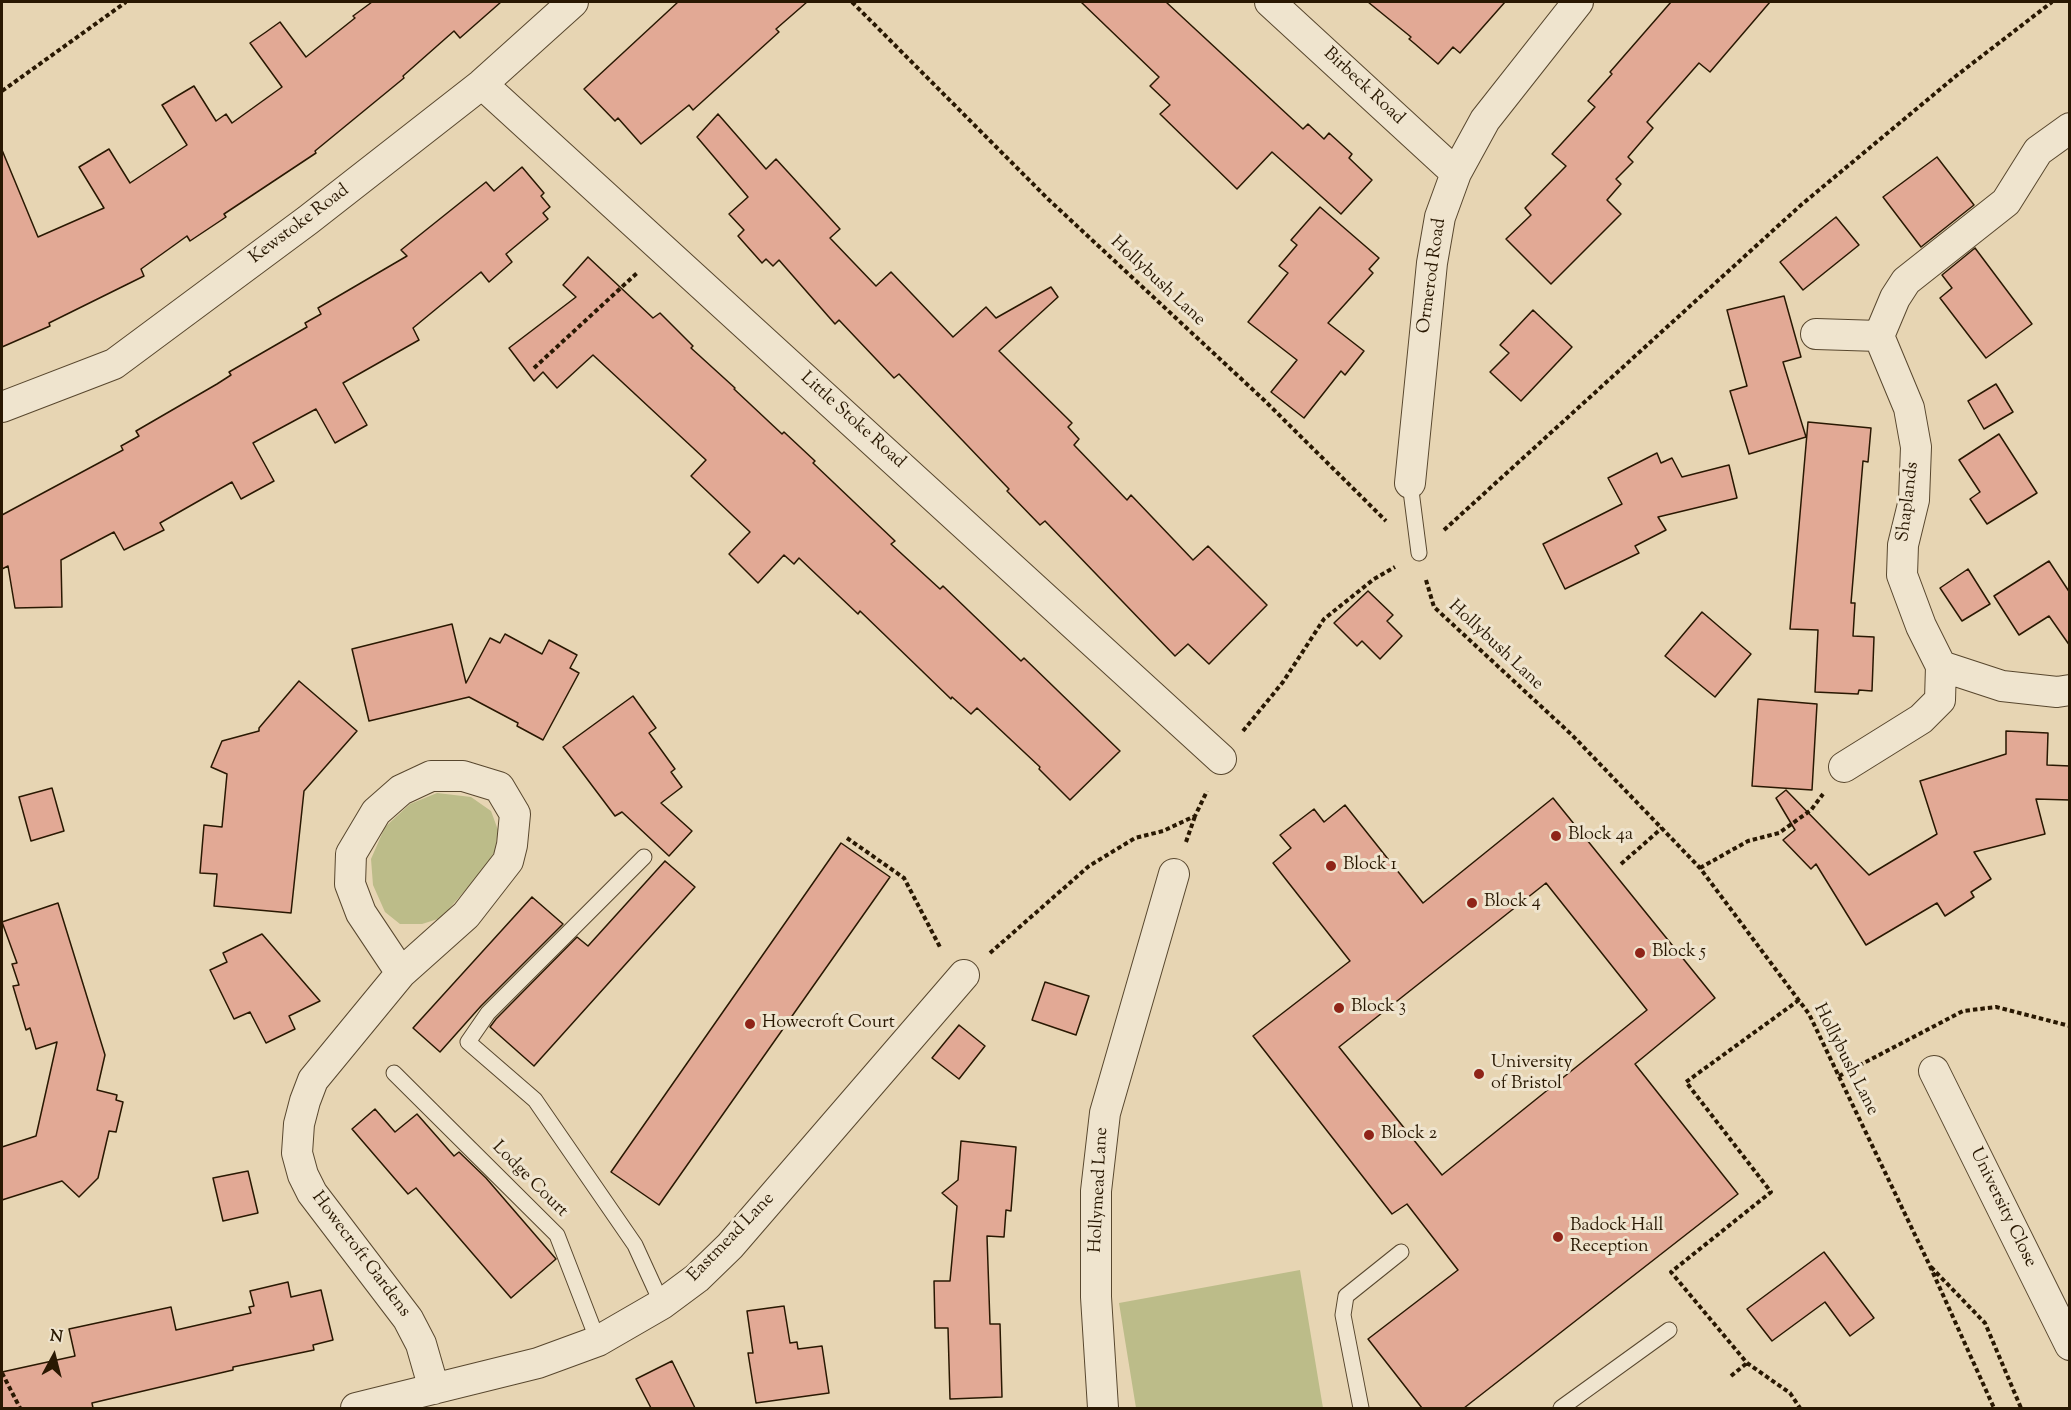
<!DOCTYPE html>
<html>
<head>
<meta charset="utf-8">
<style>
	body { margin:0 }
	#map { position:relative; width:2071px; height:1410px; overflow:hidden; background:#e7d5b3; font-family:"Sorts Mill Goudy",serif }
	canvas { display:block }
	.frame { position:absolute; inset:0; border:3px solid #291802; pointer-events:none }
	.north { position:absolute; left:24px; top:1326px; width:60px; height:60px; -webkit-text-stroke:4px #efe4ce; paint-order:stroke; rotate:7deg; font-size:16px; font-weight:700; line-height:24px; text-align:center; color:#291802 }
	.north::after { content:''; display:block; margin:auto; width:21px; height:27px; background:#291802; clip-path:polygon(50% 0,100% 100%,50% 72%,0 100%) }
</style>
</head>
<body>
<div id="map">
<canvas width="2071" height="1410"></canvas>
<div class="frame"></div>
<div class="north">N</div>
</div>
<script>
const ctx = document.querySelector('canvas').getContext('2d');
ctx.lineJoin = 'round';
function fill(path, color) {
  ctx.fillStyle = color;
  ctx.fill(path, 'evenodd');
}
function poly(rows) {
  const path = new Path2D();
  for (const r of rows) {
    path.moveTo(r[0], r[1]);
    for (let i = 2; i < r.length; i += 2) path.lineTo(r[i], r[i + 1]);
  }
  return path;
}
function stroke(path, color, width, dash) {
  ctx.strokeStyle = color;
  ctx.lineWidth = width;
  ctx.lineCap = dash ? 'butt' : 'round';
  ctx.setLineDash(dash || []);
  ctx.stroke(path);
}
function drawText(font, color, halo, rows, align = 'center') {
  ctx.font = font + ' "Sorts Mill Goudy",serif';
  ctx.lineWidth = 6;
  ctx.setLineDash([]);
  ctx.textBaseline = 'middle';
  ctx.strokeStyle = halo;
  ctx.fillStyle = color;
  for (const [text, x, y, turn = 0] of rows) {
    ctx.save();
    ctx.translate(x, y);
    ctx.rotate((+turn || 0) * Math.PI / 180);
    ctx.textAlign = isNaN(turn) ? turn : align;
    if (halo) ctx.strokeText(text, 0, 0);
    ctx.fillText(text, 0, 0);
    ctx.restore();
  }
}
fill(poly([
	[437,793,471,797,491,811,498,830,495,851,482,871,441,918,422,924,400,924,385,912,373,885,371,859,385,827,410,804],
	[1300,1270,1323,1408,1136,1408,1119,1303]
]), '#bcbc89');
const building = poly([
	[372,2,501,2,460,38,454,31,403,76,404,78,315,151,316,153,224,214,226,217,190,241,187,236,141,269,144,276,49,323,50,326,2,347,2,150,38,237,104,208,79,167,109,149,130,183,187,145,162,105,194,86,216,121,226,114,232,123,282,87,250,43,266,32,280,22,306,57,355,18,353,16,372,2],
	[678,2,807,2,776,29,779,32,693,110,689,105,641,144,618,118,615,121,584,89,678,2],
	[1081,2,1166,2,1303,129,1308,124,1324,139,1329,133,1352,154,1349,158,1372,180,1341,214,1272,152,1237,189,1160,114,1170,105,1150,86,1159,77,1081,2],
	[1368,2,1505,2,1460,53,1453,47,1438,64,1415,44,1409,39,1411,37,1368,2],
	[1671,2,1770,2,1710,72,1699,63,1647,122,1653,128,1628,157,1633,162,1616,179,1621,184,1607,200,1621,214,1551,284,1506,239,1531,215,1525,208,1566,166,1552,154,1595,107,1588,101,1612,74,1610,72,1671,2],
	[718,114,766,169,776,159,840,229,830,238,876,286,891,272,953,337,986,307,996,318,1051,287,1058,297,999,351,1072,423,1068,427,1079,439,1074,445,1127,500,1131,495,1193,560,1208,546,1267,605,1209,664,1188,644,1175,656,1045,521,1040,525,1007,491,1009,489,899,374,894,378,839,320,835,324,779,260,773,266,766,259,762,263,738,236,744,230,729,214,748,197,697,137,718,114],
	[1937,157,1974,205,1921,247,1883,197,1937,157],
	[522,167,544,193,541,196,550,207,543,213,548,219,506,254,512,262,489,282,481,272,413,328,419,340,343,383,367,425,335,443,316,409,253,443,274,481,241,499,232,482,160,523,164,530,124,550,114,532,61,560,62,607,15,608,8,566,2,569,2,515,123,450,121,446,139,436,136,431,217,384,231,375,229,372,307,327,305,323,321,314,318,308,407,256,401,250,486,182,494,191,522,167],
	[1320,207,1379,258,1369,269,1373,273,1328,323,1364,351,1345,375,1341,371,1304,418,1271,392,1297,360,1248,322,1288,273,1279,266,1297,245,1291,240,1320,207],
	[1836,217,1859,245,1803,290,1780,262,1836,217],
	[1975,248,2032,324,1986,358,1940,298,1952,288,1942,275,1975,248],
	[588,257,653,318,660,313,693,346,691,348,735,388,734,389,782,434,784,432,815,461,813,463,895,541,891,544,940,589,943,586,1021,661,1024,658,1120,751,1070,800,1039,769,1040,767,977,708,971,714,952,697,951,699,860,611,858,614,799,558,794,564,784,555,758,583,729,554,750,532,691,476,706,460,593,355,557,388,543,372,534,381,509,348,576,297,563,285,588,257],
	[1784,296,1801,357,1783,362,1806,437,1749,454,1730,391,1747,386,1727,310,1784,296],
	[1533,310,1572,347,1521,401,1490,372,1509,353,1500,345,1533,310],
	[1996,384,2013,412,1984,429,1968,401,1996,384],
	[1808,422,1871,428,1868,462,1863,461,1851,603,1855,603,1853,636,1874,637,1872,691,1859,690,1858,694,1815,692,1818,630,1790,629,1808,422],
	[1999,434,2037,493,1987,524,1970,499,1980,492,1959,460,1999,434],
	[1657,453,1661,463,1672,458,1682,477,1729,465,1737,498,1658,517,1666,530,1635,546,1639,553,1565,589,1543,544,1622,504,1608,478,1657,453],
	[2049,561,2070,593,2070,646,2049,616,2019,635,1994,596,2049,561],
	[1968,569,1990,604,1962,621,1940,588,1968,569],
	[1368,591,1393,615,1387,621,1402,636,1380,659,1362,641,1357,646,1334,623,1368,591],
	[1702,612,1751,654,1715,697,1665,656,1702,612],
	[452,624,466,683,490,638,500,643,505,634,542,654,549,640,577,655,570,668,579,673,543,740,517,726,518,723,469,697,369,721,352,649,452,624],
	[299,681,357,731,304,791,291,913,214,906,217,874,200,873,204,825,222,827,227,774,211,767,222,741,259,731,259,728,299,681],
	[633,696,656,728,649,733,675,769,671,772,682,787,661,803,692,831,669,856,622,812,615,816,563,747,633,696],
	[1758,699,1817,704,1812,790,1752,786,1758,699],
	[2006,731,2048,733,2047,765,2070,766,2070,800,2036,799,2045,834,1974,852,1991,879,1971,892,1974,897,1945,916,1937,903,1866,945,1816,864,1811,869,1783,840,1795,830,1776,798,1786,790,1869,875,1937,834,1920,781,2006,754,2006,731],
	[52,788,64,831,31,841,19,797,52,788],
	[1553,798,1715,998,1635,1064,1738,1194,1464,1408,1422,1408,1368,1339,1458,1270,1407,1204,1392,1214,1253,1036,1350,961,1273,863,1291,848,1280,835,1314,809,1324,822,1345,805,1423,903,1553,798],
	[1546,883,1647,1010,1442,1175,1339,1047,1546,883],
	[841,843,890,877,659,1205,611,1172,841,843],
	[665,861,695,887,534,1066,490,1027,496,1019,577,937,588,946,665,861],
	[532,897,563,924,481,1006,440,1052,413,1028,532,897],
	[58,903,105,1055,97,1090,117,1095,116,1100,123,1102,116,1132,109,1131,98,1178,79,1197,62,1181,2,1200,2,1147,36,1136,57,1042,36,1049,30,1028,26,1030,13,986,19,985,12,964,17,963,2,922,58,903],
	[262,934,320,1001,289,1016,295,1029,266,1043,250,1012,234,1019,210,970,227,962,223,953,262,934],
	[1045,982,1089,996,1076,1035,1032,1020,1045,982],
	[959,1025,985,1046,959,1079,932,1058,959,1025],
	[375,1109,395,1132,417,1114,454,1156,459,1152,486,1178,556,1259,511,1298,416,1188,408,1194,352,1129,375,1109],
	[961,1141,1016,1147,1011,1211,1006,1210,1004,1237,987,1236,990,1324,1000,1324,1002,1397,950,1399,948,1328,935,1328,934,1281,950,1281,957,1206,942,1193,958,1180,961,1141],
	[248,1171,258,1213,223,1221,213,1178,248,1171],
	[1824,1252,1874,1318,1850,1336,1825,1302,1772,1341,1747,1309,1824,1252],
	[288,1282,291,1297,321,1290,333,1340,313,1345,314,1350,233,1367,233,1370,92,1403,93,1408,2,1408,2,1372,75,1356,69,1329,171,1307,176,1330,251,1313,249,1307,254,1306,250,1291,288,1282],
	[784,1306,790,1343,797,1342,798,1349,822,1346,829,1393,756,1403,748,1353,753,1353,747,1311,784,1306],
	[672,1361,695,1408,651,1408,636,1379,672,1361]
]);
fill(building, '#e2a995');
stroke(building, '#291802', 1.5);
const lane = poly([
	[1410,483,1419,553],
	[644,857,488,1013,468,1042,535,1100,635,1245,662,1304],
	[394,1073,557,1235,598,1341],
	[1361,1408,1343,1315,1346,1296,1401,1252],
	[1561,1408,1669,1330]
]);
const street = poly([
	[1270,2,1456,173],
	[482,84,1221,759],
	[2070,128,2038,151,2006,202,1906,281,1895,298,1879,336,1909,408,1916,447,1914,500,1903,545,1902,575,1921,626,1941,666,2002,686,2057,692,2070,690],
	[1816,334,1879,336],
	[2,407,114,364,308,220,482,84,573,2],
	[1410,483,1432,263,1440,217,1456,173,1485,120,1578,2],
	[1844,767,1921,719,1940,700,1941,666],
	[401,973,361,913,350,884,351,854,376,812,401,790,431,776,463,776,499,787,515,814,512,845,508,861,466,915,401,973,313,1080,305,1101,299,1124,297,1153,303,1175,312,1193,408,1319,421,1344,434,1389],
	[1934,1071,2070,1345],
	[356,1408,538,1363,598,1341,662,1304,697,1278,730,1246,964,975],
	[1103,1408,1096,1297,1096,1191,1105,1113,1174,874]
]);
stroke(lane, '#58472e', 17);
stroke(street, '#58472e', 32);
stroke(poly([
	[852,2,1048,199,1265,401,1386,521],
	[2,91,126,2],
	[534,368,637,273],
	[1444,530,1801,205,1956,76,2052,2],
	[1426,580,1434,607,1572,735,1700,868,1809,1014,1929,1264,1994,1408],
	[1243,731,1283,682,1324,619,1374,579,1395,567],
	[847,838,904,878,941,949],
	[1186,842,1195,816],
	[1621,864,1662,828],
	[1700,868,1748,841,1779,833,1811,810,1823,794],
	[990,953,1089,866,1135,838,1163,831,1195,816,1207,791],
	[1799,1000,1686,1082,1771,1192,1671,1272,1747,1363,1790,1393,1800,1408],
	[1839,1076,1963,1011,1996,1007,2070,1026],
	[1931,1267,1985,1323,2021,1408],
	[2,1373,20,1408],
	[1731,1376,1747,1363]
]), '#291802', 4, [4.5, 3]);
stroke(lane, '#efe4ce', 15);
stroke(street, '#efe4ce', 30);
for (const [x, y, r, color] of [
	[1556,836,6,"#8f2418"],
	[1331,866,6,"#8f2418"],
	[1472,903,6,"#8f2418"],
	[1640,953,6,"#8f2418"],
	[1339,1008,6,"#8f2418"],
	[750,1024,6,"#8f2418"],
	[1479,1074,6,"#8f2418"],
	[1369,1135,6,"#8f2418"],
	[1558,1237,6,"#8f2418"]
]) {
  const dot = new Path2D();
  dot.arc(x, y, r, 0, 2 * Math.PI);
  ctx.fillStyle = color;
  ctx.fill(dot);
  stroke(dot, '#efe4ce', 2);
}
drawText('18px', '#291802', '#efe4ce', [
	["Birbeck Road",1363,87,43],
	["Kewstoke Road",300,225,-37],
	["Ormerod Road",1433,276,-82],
	["Hollybush Lane",1157,282,43],
	["Little Stoke Road",852,421,42],
	["Shaplands",1909,502,-83],
	["Hollybush Lane",1495,646,43],
	["Hollybush Lane",1845,1060,63],
	["Lodge Court",529,1180,45],
	["Hollymead Lane",1100,1190,-87],
	["University Close",2002,1208,64],
	["Eastmead Lane",732,1238,-46],
	["Howecroft Gardens",360,1255,53]
]);
drawText('18px', '#291802', '#efe4ce', [
	["Block 4a",1568,836],
	["Block 1",1343,866],
	["Block 4",1484,903],
	["Block 5",1652,953],
	["Block 3",1351,1008],
	["Howecroft Court",762,1024],
	["University",1491,1064],
	["of Bristol",1491,1085],
	["Block 2",1381,1135],
	["Badock Hall",1570,1227],
	["Reception",1570,1248]
], 'left');
</script>
</body>
</html>
